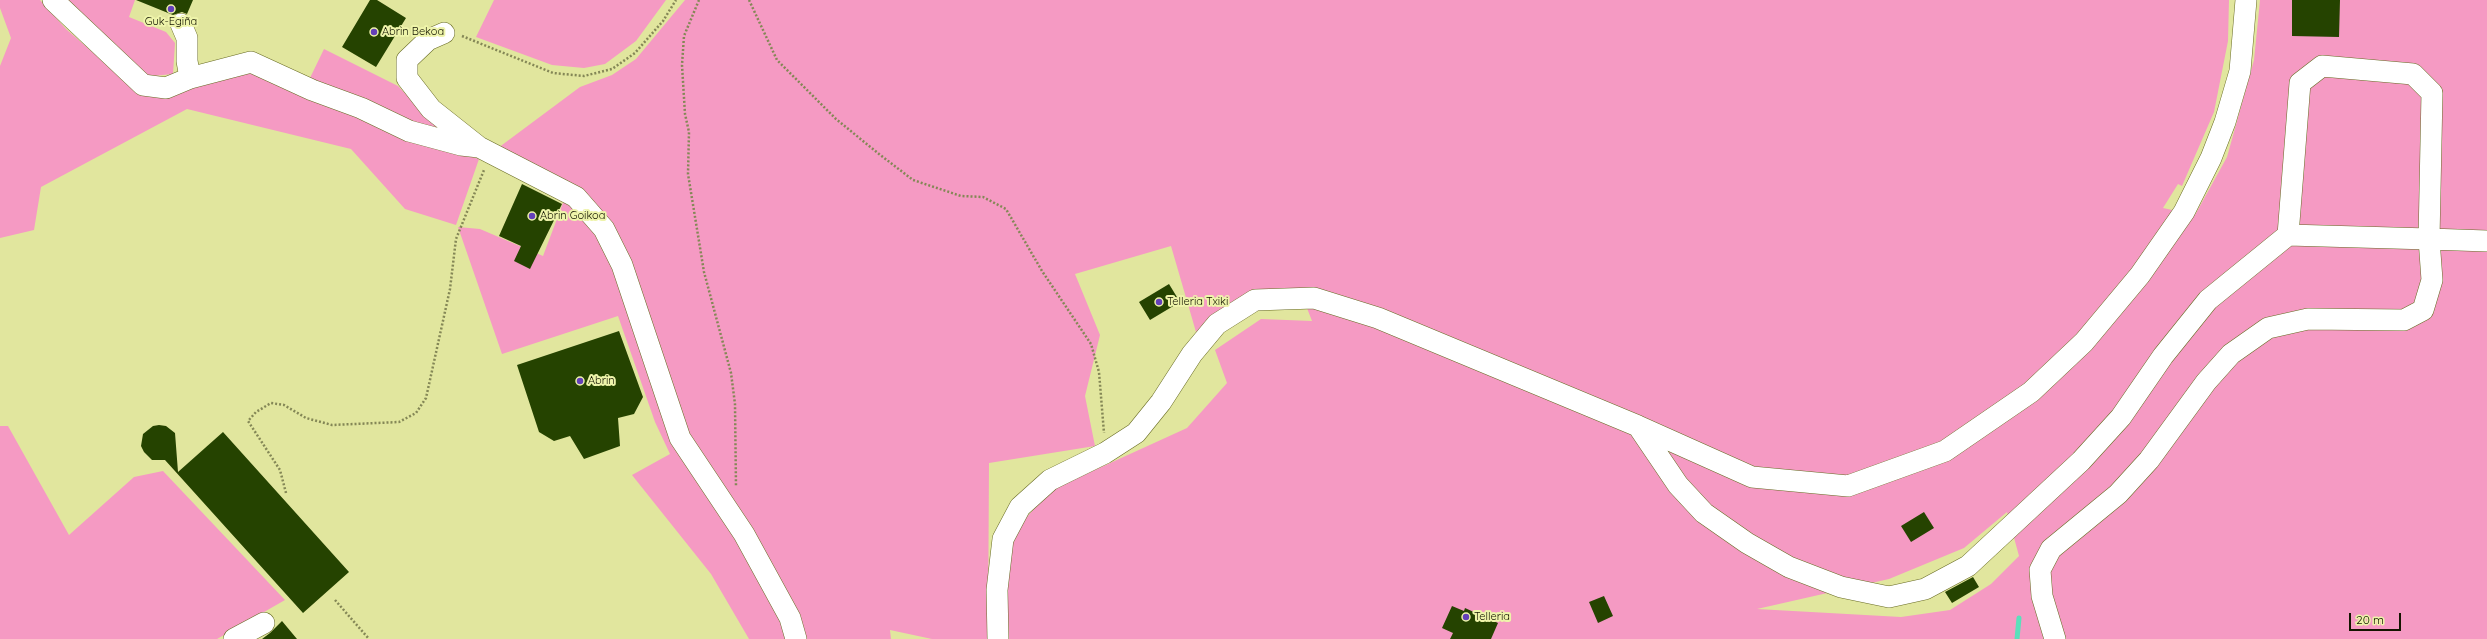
<!DOCTYPE html>
<html>
<head>
<meta charset="utf-8">
<style>
	body { margin:0 }
	#map { position:relative; width:2487px; height:639px; overflow:hidden; background:#e1e69e; font-family:Quicksand,sans-serif }
	canvas { display:block }
	.scale { position:absolute; left:2349px; top:613px; width:52px; height:18px; box-sizing:border-box; border:2px solid #141500; border-top:0; padding-left:5px; font-size:12px; line-height:14px; white-space:nowrap; color:#141500; -webkit-text-stroke:3px #eef4aa; paint-order:stroke }
</style>
</head>
<body>
<div id="map">
<canvas width="2487" height="639"></canvas>
<div class="scale">20 m</div>
</div>
<script>
const ctx = document.querySelector('canvas').getContext('2d');
ctx.lineJoin = 'round';
function fill(path, color) {
  ctx.fillStyle = color;
  ctx.fill(path, 'evenodd');
}
function poly(rows) {
  const path = new Path2D();
  for (const r of rows) {
    path.moveTo(r[0], r[1]);
    for (let i = 2; i < r.length; i += 2) path.lineTo(r[i], r[i + 1]);
  }
  return path;
}
function stroke(path, color, width, dash) {
  ctx.strokeStyle = color;
  ctx.lineWidth = width;
  ctx.lineCap = dash ? 'butt' : 'round';
  ctx.setLineDash(dash || []);
  ctx.stroke(path);
}
function drawText(font, color, halo, rows, align = 'center') {
  ctx.font = font + ' Quicksand,sans-serif';
  ctx.lineWidth = 4;
  ctx.setLineDash([]);
  ctx.textBaseline = 'middle';
  ctx.strokeStyle = halo;
  ctx.fillStyle = color;
  for (const [text, x, y, turn = 0] of rows) {
    ctx.save();
    ctx.translate(x, y);
    ctx.rotate((+turn || 0) * Math.PI / 180);
    ctx.textAlign = isNaN(turn) ? turn : align;
    if (halo) ctx.strokeText(text, 0, 0);
    ctx.fillText(text, 0, 0);
    ctx.restore();
  }
}
fill(poly([
	[0,0,40,0,66,29,135,89,248,71,410,138,479,159,456,225,405,209,351,149,187,109,41,187,34,230,0,238,0,66,11,38,0,8],
	[62,0,135,0,129,17,166,32,175,43,173,74,143,77],
	[494,0,666,0,636,41,605,64,584,68,552,65,476,37],
	[685,0,2229,0,2228,41,2214,112,2182,186,2178,184,2163,208,2195,215,2227,157,2254,60,2260,0,2487,0,2487,639,1006,639,1004,572,1016,529,1051,490,1187,428,1227,383,1215,350,1261,319,1312,321,1300,290,1251,291,1196,332,1171,246,1075,274,1100,335,1085,396,1095,446,989,463,988,639,932,639,890,630,891,639,749,639,711,574,632,475,670,454,655,422,618,316,502,354,458,227,480,229,543,256,569,187,498,148,580,87,612,75,636,59],
	[2007,512,2019,556,1991,584,1950,610,1901,617,1757,609,1889,579,1964,548],
	[324,49,398,86,418,107,457,139,404,123,309,80],
	[0,426,8,426,69,535,134,477,163,471,285,600,217,639,0,639]
]), '#f59ac3');
stroke(poly([
	[2017,639,2019,618]
]), '#5ae0bb', 5);
fill(poly([
	[136,0,193,0,187,14,182,12,173,15],
	[370,0,377,0,406,18,376,67,342,47],
	[2292,0,2340,0,2339,37,2292,36],
	[522,184,562,204,530,269,514,261,521,246,499,236],
	[1169,284,1180,302,1150,320,1139,302],
	[619,331,643,397,634,414,618,418,620,446,584,459,570,436,554,441,539,432,517,365],
	[159,425,166,426,175,433,178,472,223,432,349,572,303,613,165,460,152,460,144,452,141,446,143,434,153,426],
	[1924,512,1934,528,1911,542,1901,526],
	[1973,577,1979,587,1952,603,1945,592],
	[1604,596,1613,616,1598,623,1589,602],
	[1452,606,1464,611,1465,608,1498,623,1491,639,1450,639,1453,633,1442,628],
	[282,621,297,639,262,639,270,633]
]), '#254300');
const minor = poly([
	[53,0,143,85,166,88,190,78,251,62,312,90,361,108,409,131,461,145,479,147,576,197,604,229,622,265,680,438,744,534,790,618,796,639],
	[181,24,187,38,187,61,190,78],
	[444,33,428,40,407,60,407,78,431,109,479,147],
	[1638,426,1678,485,1704,513,1747,543,1789,567,1841,587,1889,597,1925,589,1968,566,2081,461,2121,417,2163,356,2208,300,2288,235,2429,239,2432,93,2413,74,2322,66,2300,83,2288,235],
	[234,639,264,623],
	[998,639,997,590,1003,539,1020,507,1050,480,1105,453,1136,433,1161,402,1192,354,1217,324,1255,300,1314,298,1378,318,1638,426,1752,477,1848,486,1945,451,2031,392,2084,342,2140,275,2184,212,2211,158,2225,122,2240,71,2246,0],
	[2055,639,2042,596,2040,570,2051,549,2118,494,2149,460,2206,382,2231,354,2268,328,2308,319,2404,320,2423,310,2432,280,2429,239,2487,241]
]);
stroke(minor, '#686b23', 22);
stroke(poly([
	[699,0,684,36,682,65,685,114,689,132,688,174,704,272,731,373,735,404,736,487],
	[749,0,777,60,836,119,879,154,913,180,961,196,983,197,1006,209,1042,271,1091,344,1099,372,1104,433],
	[462,36,553,73,584,76,612,69,635,53,663,21,676,0],
	[286,493,280,470,248,421,256,412,271,403,284,405,306,418,332,425,399,422,416,413,426,398,450,289,456,239,484,170],
	[335,600,369,639]
]), '#848756', 2.5, [2, 2]);
stroke(minor, '#fff', 21);
for (const [x, y, r, color] of [
	[171,9,4,"#6440b9"],
	[374,32,4,"#6440b9"],
	[532,216,4,"#6440b9"],
	[1159,302,4,"#6440b9"],
	[580,381,4,"#6440b9"],
	[1466,617,4,"#6440b9"]
]) {
  const dot = new Path2D();
  dot.arc(x, y, r, 0, 2 * Math.PI);
  ctx.fillStyle = color;
  ctx.fill(dot);
  stroke(dot, '#eef4aa', 1.5);
}
drawText('11px', '#141500', '#eef4aa', [
	["Guk-Egiña",171,22,"center"],
	["Abrin Bekoa",382,32],
	["Abrin Goikoa",540,216],
	["Telleria Txiki",1167,302],
	["Abrin",588,381],
	["Telleria",1474,617]
], 'left');
</script>
</body>
</html>
